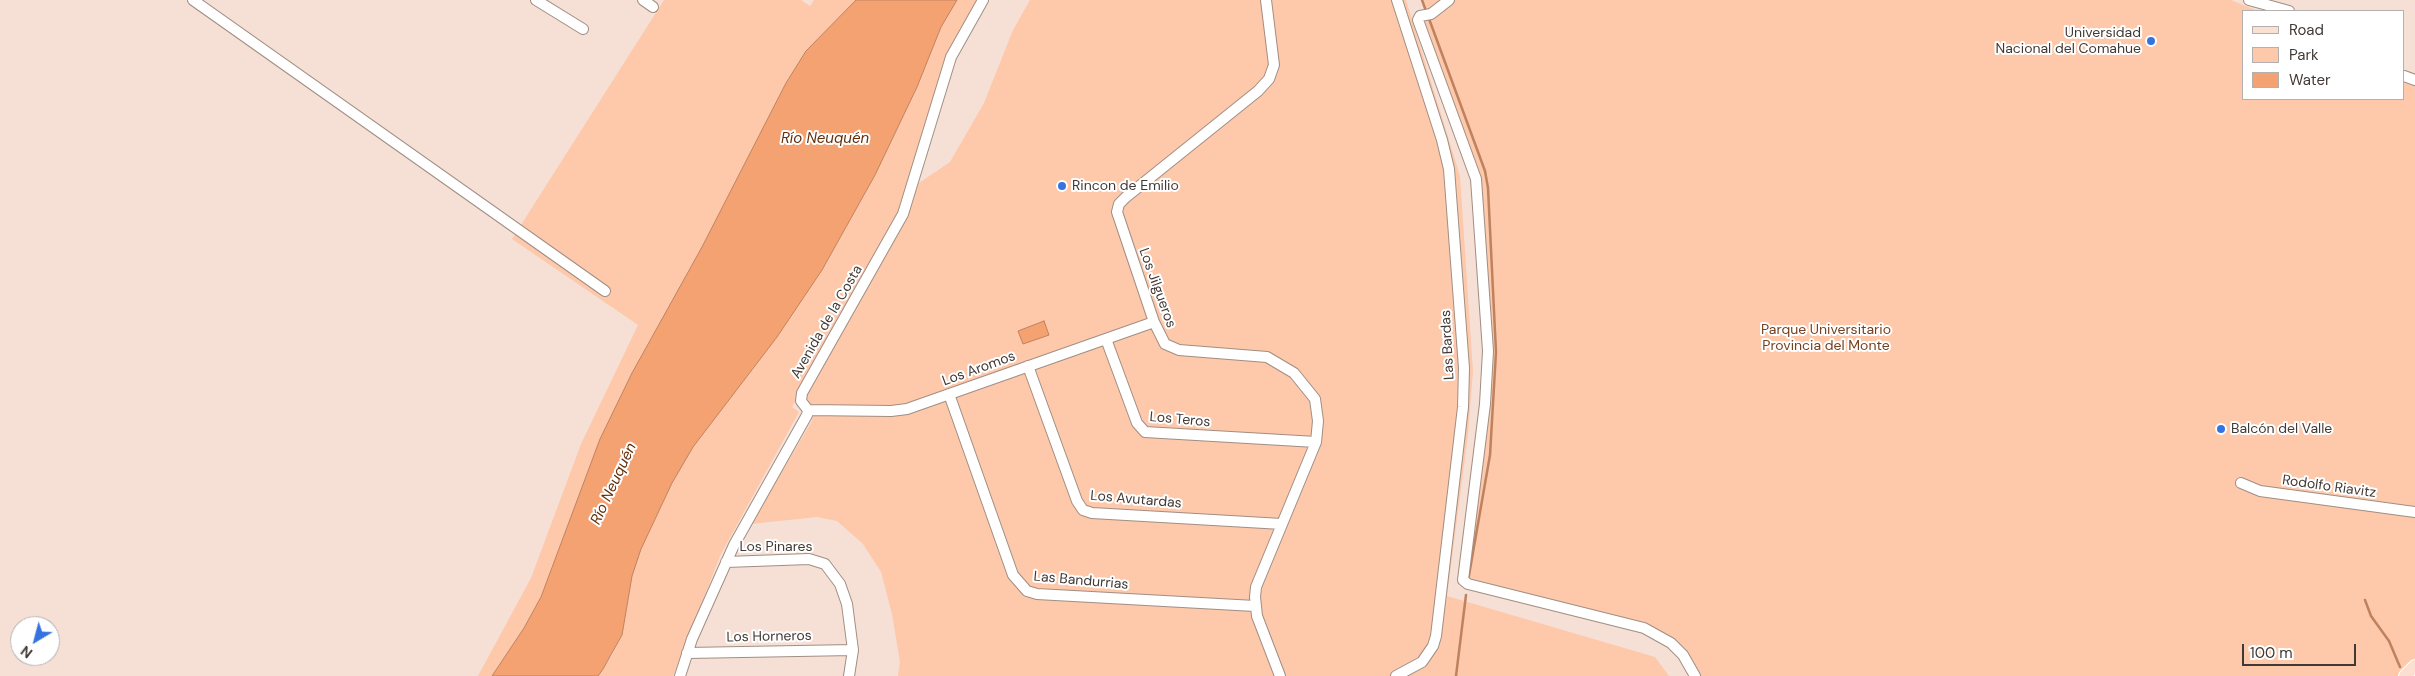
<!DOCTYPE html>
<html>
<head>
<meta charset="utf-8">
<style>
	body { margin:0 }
	#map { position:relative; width:2415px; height:676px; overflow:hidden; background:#f6e0d5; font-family:"DM Sans",sans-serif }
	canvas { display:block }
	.legend { position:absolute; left:2242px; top:10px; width:162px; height:90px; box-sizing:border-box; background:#fff; border:1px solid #b3b0ae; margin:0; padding:6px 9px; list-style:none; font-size:15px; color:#413934 }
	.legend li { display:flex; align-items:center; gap:10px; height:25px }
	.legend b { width:25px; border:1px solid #b3b0ae }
	.north { position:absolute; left:10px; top:616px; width:50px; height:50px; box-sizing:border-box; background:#fff; border:1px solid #b3b0ae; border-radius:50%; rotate:217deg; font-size:14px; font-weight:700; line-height:20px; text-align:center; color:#413934 }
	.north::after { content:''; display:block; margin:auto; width:18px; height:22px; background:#3473e1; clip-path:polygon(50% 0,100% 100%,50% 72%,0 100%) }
	.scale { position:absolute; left:2242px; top:644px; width:114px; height:22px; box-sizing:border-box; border:2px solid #413934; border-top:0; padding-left:6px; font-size:15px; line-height:18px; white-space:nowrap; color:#413934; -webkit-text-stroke:4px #fff; paint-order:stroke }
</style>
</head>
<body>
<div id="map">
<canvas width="2415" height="676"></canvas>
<ul class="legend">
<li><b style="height:6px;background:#fbe0d1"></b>Road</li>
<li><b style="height:14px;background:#fec8aa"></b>Park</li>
<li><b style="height:14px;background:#f5a272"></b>Water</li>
</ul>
<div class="north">N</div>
<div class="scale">100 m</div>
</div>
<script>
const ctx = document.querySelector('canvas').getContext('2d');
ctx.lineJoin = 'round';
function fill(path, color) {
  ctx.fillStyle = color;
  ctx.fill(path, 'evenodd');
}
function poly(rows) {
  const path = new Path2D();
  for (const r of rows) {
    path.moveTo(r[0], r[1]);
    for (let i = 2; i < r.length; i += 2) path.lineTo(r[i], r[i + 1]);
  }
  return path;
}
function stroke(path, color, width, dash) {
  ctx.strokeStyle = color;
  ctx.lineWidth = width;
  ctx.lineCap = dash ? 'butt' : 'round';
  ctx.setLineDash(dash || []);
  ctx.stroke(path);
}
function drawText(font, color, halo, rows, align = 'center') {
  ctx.font = font + ' "DM Sans",sans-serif';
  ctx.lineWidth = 4;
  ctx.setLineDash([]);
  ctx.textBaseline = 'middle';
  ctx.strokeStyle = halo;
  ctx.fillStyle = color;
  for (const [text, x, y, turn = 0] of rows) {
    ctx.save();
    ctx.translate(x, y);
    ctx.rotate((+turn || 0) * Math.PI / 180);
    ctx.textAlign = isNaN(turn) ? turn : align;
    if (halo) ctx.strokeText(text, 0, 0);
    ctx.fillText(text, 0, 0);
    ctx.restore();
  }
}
fill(poly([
	[664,0,801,0,810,6,814,0,856,0,806,51,786,83,702,247,632,373,600,439,541,597,524,628,492,676,478,676,531,578,581,444,638,325,512,239],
	[957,0,978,0,955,38,946,59,907,193,884,244,792,407,799,412,721,554,673,676,598,676,612,655,622,635,632,576,641,549,672,483,693,447,777,337,822,270,875,175,917,87,941,27],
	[1030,0,1406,0,1460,176,1473,371,1468,435,1447,596,1655,657,1669,676,898,676,900,662,892,614,881,572,863,544,837,521,817,517,751,524,812,421,814,412,806,396,906,215,919,183,950,162,984,103,1013,30],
	[1422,0,2231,0,2258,11,2244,11,2244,99,2404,99,2404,83,2415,86,2415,666,2405,676,1695,676,1683,655,1644,628,1468,584,1488,351,1476,179,1420,16,1427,15]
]), '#fec8aa');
const water = poly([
	[856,0,957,0,941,27,917,87,875,175,822,270,777,337,693,447,672,483,641,549,632,576,622,635,603,669,598,676,492,676,524,628,541,597,600,439,632,373,702,247,786,83,806,51,856,0],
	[1044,321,1049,335,1023,344,1018,331,1044,321]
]);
fill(water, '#f5a272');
stroke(water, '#bf825f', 1);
stroke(poly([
	[1422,0,1426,11],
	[1428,16,1485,171,1488,188,1496,352,1490,455,1468,581],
	[2365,600,2371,616,2389,641,2400,667],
	[1456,676,1466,595]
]), '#bf825f', 2.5);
const minor = poly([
	[193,0,605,291],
	[536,0,583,29],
	[643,0,653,7],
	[1266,0,1274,65,1269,79,1258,91,1126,197,1119,204,1117,212,1154,322,1165,344,1179,350,1267,357,1294,373,1315,399,1318,421,1316,442,1256,587,1255,597,1257,616,1280,676],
	[1449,0,1431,14,1420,16,1418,20,1476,179,1488,351,1485,404,1463,580,1468,584,1644,628,1671,643,1683,655,1695,676],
	[2249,0,2289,11],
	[2404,76,2415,80],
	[1106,339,1137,423,1145,432,1316,442],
	[1028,366,1077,501,1083,510,1092,513,1282,524],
	[949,394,1013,575,1027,591,1037,594,1255,606],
	[808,410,891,411,907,409,1154,322],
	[2241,483,2260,491,2415,512],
	[726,562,809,559,825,564,840,584,847,604,853,650,849,676],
	[687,653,853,650],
	[680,676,692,639,734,545,807,415,808,410,801,401,802,393,903,214,951,57,983,0],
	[1396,676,1422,662,1433,646,1436,636,1463,407,1464,368,1449,169,1442,140,1397,0]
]);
const major = poly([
	[2405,676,2415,666]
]);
stroke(minor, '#a18e83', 12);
stroke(major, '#fff', 14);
stroke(minor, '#fff', 10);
stroke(major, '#fbe0d1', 12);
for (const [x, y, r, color] of [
	[2151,41,5,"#3473e1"],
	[1062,186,5,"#3473e1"],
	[2221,429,5,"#3473e1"]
]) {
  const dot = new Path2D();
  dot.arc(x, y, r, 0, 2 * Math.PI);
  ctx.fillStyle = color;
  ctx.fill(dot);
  stroke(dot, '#fff', 2);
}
drawText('14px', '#413934', '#fff', [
	["Universidad",2141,33,"right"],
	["Nacional del Comahue",2141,49,"right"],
	["Rincon de Emilio",1072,186],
	["Balcón del Valle",2231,429]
], 'left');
drawText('14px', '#413934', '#fff', [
	["Los Jilgueros",1157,288,70],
	["Avenida de la Costa",827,322,-60],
	["Las Bardas",1448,345,-93],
	["Los Aromos",979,369,-20],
	["Los Teros",1180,420,5],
	["Rodolfo Riavitz",2329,487,8],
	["Los Avutardas",1136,500,5],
	["Los Pinares",776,547],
	["Las Bandurrias",1081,581,5],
	["Los Horneros",769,637,-1]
]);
drawText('14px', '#75401e', '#fff', [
	["Parque Universitario",1826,330],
	["Provincia del Monte",1826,346]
]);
drawText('italic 15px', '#632f0a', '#fff', [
	["Río Neuquén",825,139],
	["Río Neuquén",614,484,-65]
]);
</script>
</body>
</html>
